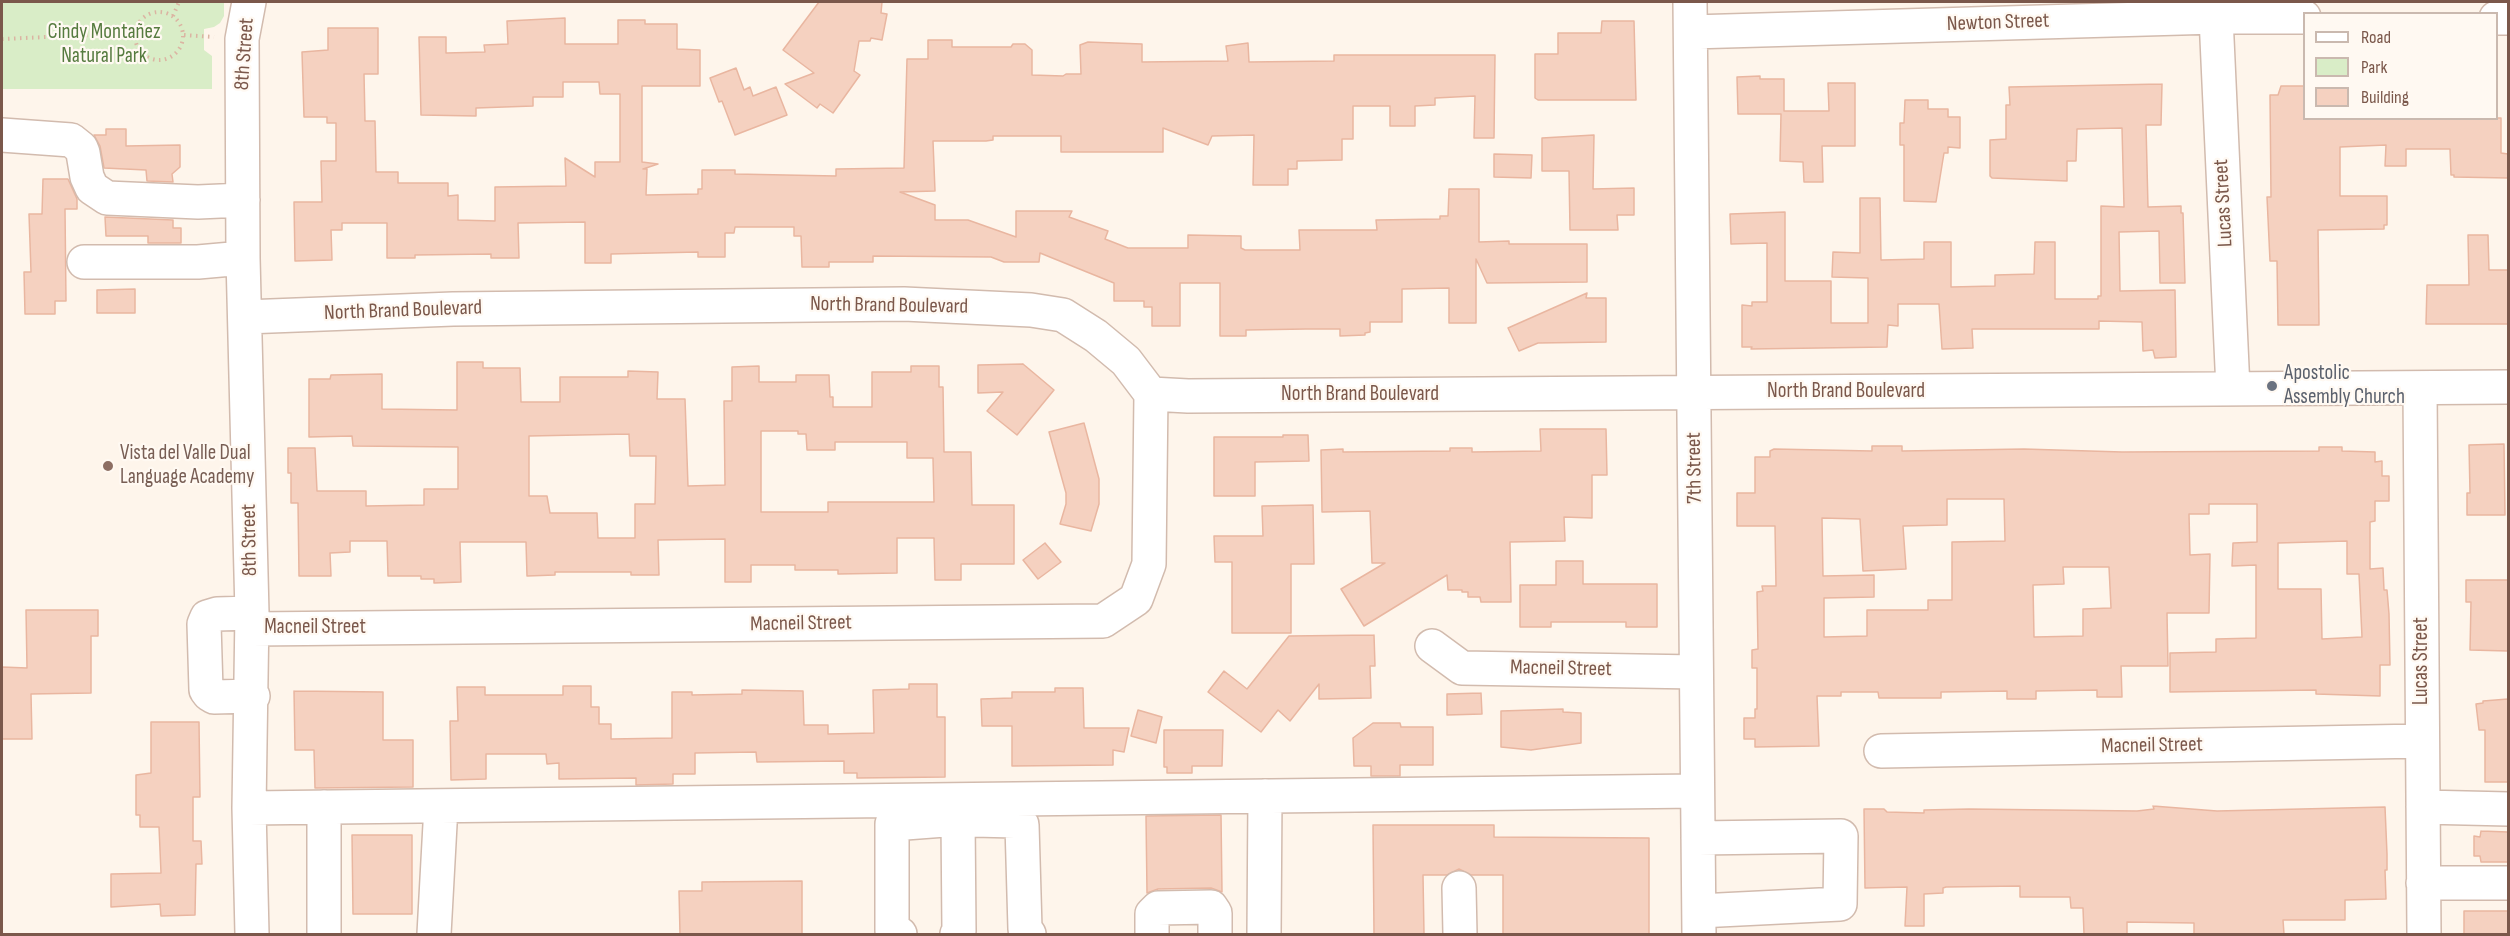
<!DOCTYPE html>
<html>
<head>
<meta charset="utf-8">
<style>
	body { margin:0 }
	#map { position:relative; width:2510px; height:936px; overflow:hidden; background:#fef5eb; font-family:"Sofia Sans Condensed",sans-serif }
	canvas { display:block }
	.frame { position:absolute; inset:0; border:3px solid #7b584b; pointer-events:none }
	.legend { position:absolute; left:2303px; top:12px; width:195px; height:108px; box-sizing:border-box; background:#fff9f2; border:2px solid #cab9af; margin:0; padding:8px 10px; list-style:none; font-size:18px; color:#7b584b }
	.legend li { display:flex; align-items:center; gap:12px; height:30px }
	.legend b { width:30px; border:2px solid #cab9af }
</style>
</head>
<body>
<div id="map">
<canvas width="2510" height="936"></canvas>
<div class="frame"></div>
<ul class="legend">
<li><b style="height:8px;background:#fff"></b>Road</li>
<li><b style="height:16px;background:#d9edc7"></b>Park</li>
<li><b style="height:16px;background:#f5d1c0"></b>Building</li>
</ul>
</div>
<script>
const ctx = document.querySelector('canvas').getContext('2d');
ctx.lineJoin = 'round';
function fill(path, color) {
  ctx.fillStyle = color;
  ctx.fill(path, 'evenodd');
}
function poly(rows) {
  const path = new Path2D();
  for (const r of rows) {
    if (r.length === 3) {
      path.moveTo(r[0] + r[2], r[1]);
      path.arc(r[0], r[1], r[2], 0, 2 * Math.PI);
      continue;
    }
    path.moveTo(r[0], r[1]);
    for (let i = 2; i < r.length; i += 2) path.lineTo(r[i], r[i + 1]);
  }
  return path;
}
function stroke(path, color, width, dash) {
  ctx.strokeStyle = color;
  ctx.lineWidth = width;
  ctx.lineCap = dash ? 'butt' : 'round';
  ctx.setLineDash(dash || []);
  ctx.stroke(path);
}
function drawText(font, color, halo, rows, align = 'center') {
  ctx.font = font + ' "Sofia Sans Condensed",sans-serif';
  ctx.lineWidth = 4.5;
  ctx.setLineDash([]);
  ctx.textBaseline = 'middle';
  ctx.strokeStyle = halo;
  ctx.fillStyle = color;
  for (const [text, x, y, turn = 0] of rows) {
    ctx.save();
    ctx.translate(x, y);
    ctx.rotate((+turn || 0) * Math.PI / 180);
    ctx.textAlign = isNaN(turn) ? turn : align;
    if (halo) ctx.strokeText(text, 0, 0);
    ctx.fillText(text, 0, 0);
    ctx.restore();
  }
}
fill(poly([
	[2,2,224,2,224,16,220,23,214,27,204,29,204,50,212,56,212,89,2,89]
]), '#d9edc7');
const building = poly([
	[819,2,882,2,881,13,887,14,882,40,871,38,870,41,859,41,854,71,860,75,833,113,820,104,817,108,785,84,814,73,783,50,819,2],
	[565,18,565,44,618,44,618,20,645,20,645,24,677,24,677,49,700,50,700,86,642,86,642,162,658,164,643,169,647,169,646,195,698,194,698,189,702,189,702,170,735,170,735,174,836,176,836,169,904,168,907,59,928,59,928,40,952,40,952,47,1011,47,1013,44,1025,44,1032,50,1032,75,1063,76,1066,74,1081,74,1080,45,1088,42,1142,44,1142,62,1228,61,1226,46,1248,43,1249,62,1334,61,1334,55,1495,55,1494,138,1474,138,1475,96,1435,98,1435,105,1415,106,1415,126,1390,126,1390,106,1353,106,1353,139,1342,139,1342,160,1297,161,1297,169,1288,169,1288,185,1253,185,1254,135,1212,136,1208,145,1163,128,1163,152,1061,152,1061,136,993,136,993,140,986,141,933,141,935,191,900,192,935,205,935,220,968,220,1016,237,1016,211,1072,211,1069,217,1108,231,1105,239,1128,248,1188,248,1188,235,1241,236,1241,248,1245,250,1300,250,1299,230,1377,230,1376,220,1440,219,1440,216,1448,216,1449,189,1479,189,1479,242,1509,241,1509,244,1587,244,1587,282,1487,283,1476,259,1476,323,1449,323,1449,288,1402,289,1402,322,1370,322,1370,332,1365,333,1365,335,1340,336,1340,329,1306,329,1246,330,1246,336,1220,336,1220,283,1180,283,1180,326,1152,326,1152,307,1144,307,1144,301,1114,301,1114,283,1040,253,1039,262,1004,262,991,257,873,256,873,262,829,262,829,267,802,267,801,236,794,236,794,227,735,227,734,233,725,233,725,257,698,257,698,252,611,254,611,263,585,263,585,222,518,223,519,258,491,258,491,254,415,255,415,258,387,258,387,223,342,223,342,230,331,230,332,260,295,261,294,202,322,202,321,161,336,161,336,123,327,123,327,117,304,117,302,52,328,50,328,28,378,28,378,74,364,74,365,121,375,121,376,172,398,172,398,183,448,183,448,196,458,195,458,220,495,221,495,187,566,186,565,158,595,177,595,162,620,162,620,94,600,94,599,82,563,82,563,97,533,97,533,106,476,108,476,116,421,115,419,37,446,37,446,53,485,52,484,45,508,44,507,21,565,18],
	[1602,21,1634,21,1636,100,1538,100,1535,98,1535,54,1558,54,1558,33,1601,33,1602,21],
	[736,68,744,90,750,87,753,96,776,87,787,115,735,135,722,101,719,102,710,78,736,68],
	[1760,76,1760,79,1784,79,1784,111,1829,111,1828,83,1855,83,1855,146,1822,146,1823,182,1804,182,1803,162,1780,161,1781,114,1738,114,1737,77,1760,76],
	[2162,84,2161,125,2146,125,2148,207,2181,206,2181,213,2183,213,2185,283,2160,283,2159,231,2119,232,2120,291,2175,290,2176,357,2155,358,2153,350,2143,351,2142,322,2099,321,2099,329,1972,329,1973,348,1942,349,1939,304,1898,304,1898,326,1888,325,1887,347,1751,349,1752,347,1742,347,1742,305,1752,306,1752,302,1767,302,1767,243,1731,244,1730,214,1785,212,1785,281,1831,281,1831,323,1868,323,1868,278,1832,277,1833,252,1860,253,1860,198,1880,198,1881,260,1924,259,1924,242,1951,242,1951,287,1995,286,1995,275,2034,274,2035,242,2055,242,2055,299,2098,299,2098,296,2101,296,2101,206,2124,207,2122,128,2077,129,2076,161,2067,161,2067,181,1992,178,1990,176,1990,140,2006,139,2006,105,2010,105,2009,87,2162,84],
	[2281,86,2304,86,2304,118,2501,118,2501,153,2508,154,2508,178,2454,177,2454,175,2451,175,2450,149,2406,149,2406,166,2385,166,2386,145,2340,147,2340,196,2387,196,2387,225,2384,225,2384,229,2318,230,2319,325,2278,325,2277,261,2270,261,2267,197,2271,197,2270,95,2278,95,2281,86],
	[1905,100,1928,100,1928,109,1948,109,1948,117,1960,117,1960,148,1948,147,1948,153,1944,153,1936,202,1904,201,1904,145,1900,145,1900,123,1904,123,1905,100],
	[106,129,126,129,126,146,180,145,180,167,172,174,173,182,147,181,146,170,104,168,100,146,94,135,106,135,106,129],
	[1594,135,1593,189,1634,188,1634,215,1617,215,1618,230,1570,230,1569,171,1542,171,1542,138,1594,135],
	[1494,154,1532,155,1531,178,1494,177,1494,154],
	[43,179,68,179,77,199,77,209,65,209,66,301,55,301,55,314,25,314,24,272,31,272,29,214,42,214,43,179],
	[105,217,173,220,173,228,181,228,181,243,148,243,148,236,106,236,105,217],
	[2468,235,2488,235,2489,270,2508,270,2508,324,2426,324,2427,285,2469,285,2468,235],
	[135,289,135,313,97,313,97,290,135,289],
	[1587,293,1586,298,1606,298,1606,342,1538,343,1519,351,1508,328,1587,293],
	[457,362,483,362,483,368,520,368,521,402,560,402,560,377,628,377,628,371,658,372,657,399,685,399,688,486,725,485,724,401,732,401,732,367,759,366,759,382,796,382,796,375,829,375,830,397,833,397,833,407,872,407,872,372,911,372,911,366,939,366,939,387,943,387,944,452,971,452,972,505,1014,505,1014,564,961,564,961,580,935,580,934,538,897,538,897,573,838,574,838,570,795,570,795,565,751,565,751,582,725,582,725,539,658,540,659,575,631,575,631,572,555,572,555,575,527,576,526,542,460,542,461,582,434,583,434,579,421,579,421,576,388,576,387,541,350,541,350,552,330,553,331,576,299,576,298,503,291,503,291,473,288,473,288,448,315,448,317,491,366,491,366,506,424,505,424,489,458,489,458,447,353,446,352,436,309,437,309,379,330,379,331,375,382,374,382,409,457,410,457,362],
	[761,431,798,431,798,434,806,434,807,450,835,450,835,442,907,442,907,458,933,458,934,502,828,502,828,512,761,512,761,431],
	[629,434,630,456,656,456,655,504,635,504,635,538,598,538,597,513,550,513,547,496,529,496,529,436,629,434],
	[1023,364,1054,390,1017,435,987,411,1003,392,978,393,978,365,1023,364],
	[1084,423,1099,479,1099,504,1091,531,1060,524,1066,504,1066,493,1049,432,1084,423],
	[1540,429,1606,429,1607,475,1592,475,1592,518,1564,517,1565,541,1510,542,1511,602,1481,602,1480,597,1468,597,1468,592,1462,592,1462,590,1448,590,1447,575,1364,626,1341,589,1385,563,1372,563,1370,511,1322,512,1321,450,1343,449,1343,452,1450,451,1450,448,1472,448,1472,452,1541,451,1540,429],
	[1283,435,1308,435,1309,461,1255,462,1255,496,1214,496,1214,437,1283,437,1283,435],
	[2504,444,2505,515,2467,515,2467,493,2470,493,2469,445,2504,444],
	[1872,446,1902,446,1902,451,2024,449,2122,452,2319,451,2319,447,2342,447,2342,451,2375,452,2375,462,2382,461,2382,476,2389,476,2389,501,2375,501,2375,521,2370,522,2370,569,2383,568,2384,590,2387,590,2389,614,2390,665,2380,665,2380,696,2316,694,2316,690,2170,692,2170,653,2216,652,2216,639,2256,638,2256,565,2232,566,2233,543,2257,542,2257,504,2209,504,2209,514,2189,514,2190,555,2210,554,2209,613,2167,613,2168,666,2121,666,2122,697,2097,697,2097,690,2036,691,2036,699,2007,699,2007,691,1941,692,1941,698,1879,698,1878,692,1841,692,1841,696,1817,696,1819,746,1755,747,1755,739,1744,739,1744,718,1755,718,1755,709,1757,709,1757,668,1752,668,1752,650,1758,649,1757,592,1763,591,1762,586,1776,586,1775,526,1737,526,1737,493,1755,493,1755,457,1770,457,1770,451,1774,449,1872,451,1872,446],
	[1947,499,2004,499,2005,541,1952,542,1952,600,1928,600,1928,610,1867,610,1867,636,1824,637,1824,598,1874,597,1874,575,1823,576,1822,518,1860,519,1863,571,1906,569,1903,526,1947,525,1947,499],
	[2347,541,2347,574,2359,574,2362,637,2322,639,2321,589,2278,589,2278,543,2347,541],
	[2063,567,2109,567,2111,608,2083,609,2083,636,2034,637,2033,585,2064,584,2063,567],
	[1313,505,1314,564,1291,564,1291,633,1232,633,1232,562,1215,562,1214,536,1263,536,1262,506,1313,505],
	[1045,543,1061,562,1038,579,1023,560,1045,543],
	[1556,561,1583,561,1583,584,1657,584,1657,627,1626,627,1626,622,1551,622,1551,627,1520,627,1520,585,1556,585,1556,561],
	[2466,580,2508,580,2508,651,2470,650,2471,602,2466,602,2466,580],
	[26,610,98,610,98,636,91,636,91,693,31,694,32,739,2,739,2,667,27,668,26,610],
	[1374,635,1375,666,1370,666,1371,698,1319,699,1319,684,1290,721,1278,710,1261,732,1208,692,1224,671,1247,689,1289,636,1374,635],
	[909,684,937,684,937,717,945,717,945,777,857,778,857,773,844,773,844,761,757,762,756,752,695,753,695,774,673,774,673,784,636,785,636,778,559,779,559,763,547,764,546,754,486,754,486,779,451,780,450,721,458,721,457,687,485,687,485,695,563,695,563,686,591,686,591,707,599,707,599,724,611,724,611,739,672,738,672,692,692,692,692,695,742,694,742,690,803,691,804,725,828,725,828,734,874,733,873,690,909,689,909,684],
	[1055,688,1083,688,1084,728,1129,728,1124,752,1113,750,1113,765,1012,766,1012,726,982,726,981,699,1012,698,1012,692,1055,692,1055,688],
	[294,691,383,692,383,740,413,740,413,787,315,788,314,750,295,750,294,691],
	[1481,693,1482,714,1447,715,1447,694,1481,693],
	[2508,699,2508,782,2485,782,2485,730,2479,730,2476,704,2483,703,2483,701,2508,699],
	[1563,709,1563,712,1581,713,1581,743,1531,750,1501,747,1501,711,1563,709],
	[1138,710,1162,717,1156,743,1131,736,1138,710],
	[151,722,199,722,200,797,193,797,193,841,201,841,202,864,196,864,195,915,161,916,160,904,111,907,111,874,161,873,159,827,140,827,140,815,136,815,136,775,151,773,151,722],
	[1373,723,1400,723,1401,727,1433,727,1433,765,1400,765,1400,776,1371,776,1371,766,1354,766,1353,738,1373,723],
	[1164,730,1223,730,1222,766,1192,766,1192,773,1167,773,1167,767,1164,767,1164,730],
	[2153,806,2217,811,2385,807,2387,854,2387,870,2385,870,2386,899,2345,900,2345,920,2283,920,2284,934,2194,934,2194,923,2127,922,2127,934,2084,934,2083,908,2071,908,2070,897,2020,897,2020,886,1946,887,1943,888,1943,893,1924,894,1924,926,1905,926,1907,887,1865,888,1864,809,1884,809,1887,812,1924,813,1924,810,1969,809,2137,811,2154,809,2153,806],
	[1221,815,1222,892,1211,888,1158,889,1147,893,1146,816,1221,815],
	[1373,825,1494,825,1494,837,1649,838,1649,934,1503,934,1503,875,1471,875,1459,869,1447,875,1423,875,1424,934,1374,934,1373,825],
	[2481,831,2508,832,2508,862,2481,862,2480,856,2474,856,2474,836,2480,837,2481,831],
	[352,835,412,835,412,914,353,914,352,835],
	[802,881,802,934,680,934,679,891,702,891,702,882,802,881],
	[2464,911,2508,911,2508,934,2464,934,2464,911]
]);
fill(building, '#f5d1c0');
stroke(building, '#e9b6a0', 1.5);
const minor = poly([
	[249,2,242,39,243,258,252,613,249,808,252,934],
	[1690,2,1699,934],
	[2216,17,2233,389],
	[2496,18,2508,18],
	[1691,32,2216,17,2304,17],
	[2,135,71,140,81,148,83,153,87,177,92,188,107,198,198,202,243,200],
	[84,262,198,262,243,258],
	[245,317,453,309,904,304,1031,310,1063,315,1096,336,1126,361,1151,394,1188,396,2508,387],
	[2420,388,2424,934],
	[252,613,217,614,207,617,204,624,206,690,209,694,214,697,253,696],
	[252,629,1103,621,1136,599,1149,564,1151,394],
	[1432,646,1462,668,1696,672],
	[1881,751,2422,741],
	[324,807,324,934],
	[2423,807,2508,809],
	[249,808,1697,791],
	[974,820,1015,821,1022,825,1025,929,1029,934],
	[1698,838,1841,836,1840,904,1699,911],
	[2423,883,2508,883],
	[1459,888,1460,934],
	[434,934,441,806],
	[900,934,892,931,892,824,958,819,959,931,957,934],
	[1152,934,1152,914,1158,908,1211,907,1215,913,1215,934],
	[1264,934,1265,796]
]);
stroke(minor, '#d2bbae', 36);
stroke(poly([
	[159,36,24],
	[173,16,179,2],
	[184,35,214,37],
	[2,39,135,33]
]), '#dbb4a2', 4, [1.5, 4.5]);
stroke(minor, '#fff', 33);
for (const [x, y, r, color] of [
	[2272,386,6,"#6b7280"],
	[108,466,6,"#8d6e63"]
]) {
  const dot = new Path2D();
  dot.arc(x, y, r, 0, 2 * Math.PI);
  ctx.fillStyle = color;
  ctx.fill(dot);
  stroke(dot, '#fff9f2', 2);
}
drawText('21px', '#7b584b', '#fff9f2', [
	["Newton Street",1998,23,-2],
	["8th Street",245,54,-86],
	["Lucas Street",2224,203,-93],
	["North Brand Boulevard",889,306,1],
	["North Brand Boulevard",403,311,-2],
	["North Brand Boulevard",1846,392],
	["North Brand Boulevard",1360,395],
	["7th Street",1695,468,-91],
	["8th Street",250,540,-91],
	["Macneil Street",801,624,-1],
	["Macneil Street",315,628],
	["Lucas Street",2422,661,-90],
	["Macneil Street",1561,669,1],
	["Macneil Street",2152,746,-1]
]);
drawText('21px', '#567b3f', '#fff9f2', [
	["Cindy Montañez",104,33],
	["Natural Park",104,57]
]);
drawText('21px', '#5b616d', '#fff9f2', [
	["Apostolic",2284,374],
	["Assembly Church",2284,398]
], 'left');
drawText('21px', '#785e54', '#fff9f2', [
	["Vista del Valle Dual",120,454],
	["Language Academy",120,478]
], 'left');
</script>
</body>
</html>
